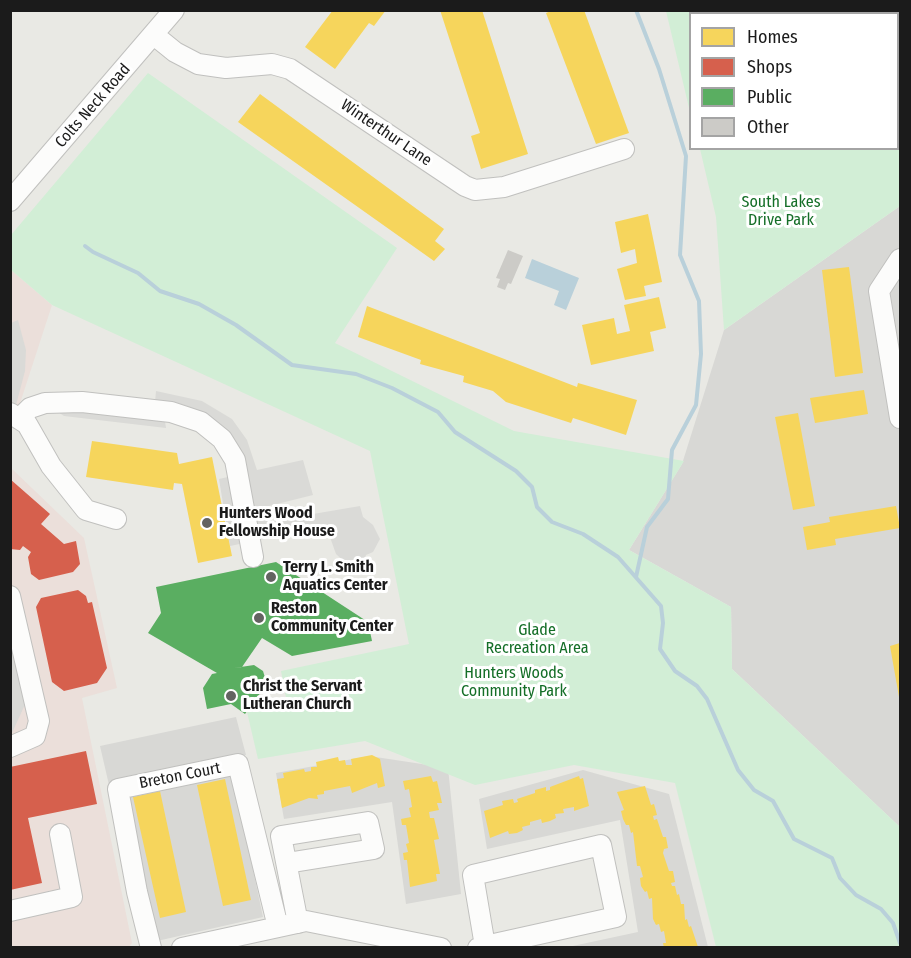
<!DOCTYPE html>
<html>
<head>
<meta charset="utf-8">
<style>
	body { margin:0 }
	#map { position:relative; width:911px; height:958px; overflow:hidden; background:#e9e9e4; font-family:"Fira Sans Condensed",sans-serif }
	canvas { display:block }
	.frame { position:absolute; inset:0; border:12px solid #1b1b1b; pointer-events:none }
	.legend { position:absolute; left:689px; top:12px; width:210px; height:138px; box-sizing:border-box; background:#fff; border:2px solid #a4a4a4; margin:0; padding:8px 10px; list-style:none; font-size:18px; color:#1b1b1b }
	.legend li { display:flex; align-items:center; gap:12px; height:30px }
	.legend b { width:30px; border:2px solid #a4a4a4 }
</style>
</head>
<body>
<div id="map">
<canvas width="911" height="958"></canvas>
<div class="frame"></div>
<ul class="legend">
<li><b style="height:16px;background:#f6d55c"></b>Homes</li>
<li><b style="height:16px;background:#d6604d"></b>Shops</li>
<li><b style="height:16px;background:#5aae61"></b>Public</li>
<li><b style="height:16px;background:#cccbc7"></b>Other</li>
</ul>
</div>
<script>
const ctx = document.querySelector('canvas').getContext('2d');
ctx.lineJoin = 'round';
function fill(path, color) {
  ctx.fillStyle = color;
  ctx.fill(path, 'evenodd');
}
function poly(rows) {
  const path = new Path2D();
  for (const r of rows) {
    path.moveTo(r[0], r[1]);
    for (let i = 2; i < r.length; i += 2) path.lineTo(r[i], r[i + 1]);
  }
  return path;
}
function stroke(path, color, width, dash) {
  ctx.strokeStyle = color;
  ctx.lineWidth = width;
  ctx.lineCap = dash ? 'butt' : 'round';
  ctx.setLineDash(dash || []);
  ctx.stroke(path);
}
function drawText(font, color, halo, rows, align = 'center') {
  ctx.font = font + ' "Fira Sans Condensed",sans-serif';
  ctx.lineWidth = 6;
  ctx.setLineDash([]);
  ctx.textBaseline = 'middle';
  ctx.strokeStyle = halo;
  ctx.fillStyle = color;
  for (const [text, x, y, turn = 0] of rows) {
    ctx.save();
    ctx.translate(x, y);
    ctx.rotate((+turn || 0) * Math.PI / 180);
    ctx.textAlign = isNaN(turn) ? turn : align;
    if (halo) ctx.strokeText(text, 0, 0);
    ctx.fillText(text, 0, 0);
    ctx.restore();
  }
}
fill(poly([
	[900,206,900,827,732,669,731,607,629,550,682,464,724,330],
	[236,717,246,755,109,785,100,746],
	[369,756,448,768,461,894,406,904,392,802,284,819,276,773],
	[583,770,669,794,708,947,568,947,638,932,620,820,487,849,479,799],
	[233,775,263,917,157,941,126,797]
]), '#d8d8d5');
fill(poly([
	[11,270,52,305,11,431],
	[10,467,84,538,117,688,82,698,132,943,129,947,11,947]
]), '#ebdfda');
fill(poly([
	[666,11,900,11,900,206,724,330,716,217,700,149,898,148,898,14,690,14,690,112],
	[148,73,397,248,335,343,514,431,684,461,629,550,731,607,732,669,900,827,900,947,716,947,675,783,574,765,475,785,365,741,258,759,247,712,287,703,281,671,409,644,370,451,52,305,11,270,11,235]
]), '#d2eed6');
fill(poly([
	[18,320,26,350,25,371,16,405,91,409,162,418,159,401,155,402,156,391,202,401,232,419,247,440,257,470,303,460,313,495,269,506,272,521,360,506,363,517,373,525,380,539,373,552,366,555,363,567,351,568,336,554,326,526,230,546,219,479,245,473,236,442,222,427,198,410,175,402,162,401,166,428,64,416,58,412,11,410,11,323],
	[10,619,28,698,11,735,10,735]
]), '#dadad7');
fill(poly([
	[532,259,579,278,566,310,554,305,559,291,525,278]
]), '#b9d0da');
fill(poly([
	[333,10,386,10,374,26,369,23,335,69,305,47],
	[440,10,482,10,528,154,481,169,471,136,480,133],
	[553,10,584,10,629,133,596,144,546,13],
	[260,94,444,229,435,241,445,249,434,261,238,122],
	[648,214,662,282,644,286,646,296,625,300,617,269,637,263,635,249,621,253,615,222],
	[849,267,863,373,835,377,822,270],
	[659,297,666,328,650,332,654,351,591,365,582,325,614,318,617,334,630,331,624,305],
	[367,306,577,387,578,383,637,400,626,435,573,418,571,423,506,402,493,391,463,382,464,376,420,364,421,360,358,337],
	[864,390,868,414,815,423,810,398],
	[798,413,815,506,793,510,775,417],
	[92,441,177,453,179,464,212,457,232,556,198,563,182,484,174,483,173,490,86,477],
	[896,506,900,528,835,539,836,545,807,550,803,527,830,522,829,517],
	[900,643,900,697,899,697,890,646],
	[372,755,380,759,385,786,378,788,377,783,352,793,350,786,324,791,324,794,317,795,318,799,309,798,282,808,277,779,284,778,283,773,304,769,305,772,311,771,311,767,317,767,316,762,338,757,339,761,345,760,346,765,352,765,351,759],
	[431,776,433,782,437,781,442,803,437,803,439,810,429,812,430,818,434,818,439,839,434,840,440,874,436,874,437,881,410,887,407,860,404,860,403,853,408,852,406,844,409,843,406,825,402,825,401,819,411,817,409,808,412,807,409,789,405,790,403,781],
	[579,776,580,779,583,778,589,806,574,811,574,807,563,809,564,813,555,814,556,818,550,821,542,823,541,819,530,822,530,825,522,827,523,830,517,833,509,834,508,831,490,838,484,811,503,805,502,801,513,799,514,803,518,802,517,799,535,793,535,790,546,787,546,791,550,790,550,787],
	[225,779,251,900,223,906,197,785],
	[645,786,651,805,654,804,657,815,653,816,654,820,657,819,663,837,666,837,668,848,664,849,663,853,669,871,673,871,675,882,671,883,672,886,675,886,677,895,679,894,681,904,684,904,685,920,687,919,689,927,691,926,698,947,664,948,663,943,666,943,664,931,661,932,659,924,656,925,653,919,652,898,649,899,647,891,645,892,641,886,640,878,643,877,640,866,637,866,633,832,631,833,629,825,626,825,623,819,621,811,624,810,617,792],
	[160,791,186,912,160,918,133,797]
]), '#f6d55c');
fill(poly([
	[10,479,50,514,41,524,64,544,76,541,80,564,73,572,39,580,31,574,28,557,31,552,23,546,20,550,10,549],
	[78,590,86,596,88,603,92,602,107,668,97,683,64,691,52,682,36,607,41,598],
	[86,751,97,804,28,818,42,883,10,890,10,767]
]), '#d6604d');
fill(poly([
	[276,562,368,622,372,641,292,656,262,638,242,667,234,668,254,665,263,671,267,684,245,714,231,704,207,709,203,688,212,674,217,673,148,633,161,613,156,587]
]), '#5aae61');
stroke(poly([
	[636,10,659,69,686,156,680,255,699,301,701,354,696,405,672,450,668,499,647,527,636,577],
	[85,246,93,252,138,273,160,291,199,304,236,325,292,365,356,374,392,388,438,412,455,432,516,471,532,487,537,507,552,522,583,534,618,557,661,606,663,623,660,649,675,671,697,686,707,699,738,770,754,790,773,801,794,839,832,858,840,878,856,895,881,909,893,923,900,943]
]), '#b9d0da', 4);
fill(poly([
	[508,250,523,256,511,284,508,283,505,290,497,287,500,279,496,278]
]), '#cccbc7');
const minor = poly([
	[154,35,175,52,198,64,226,68,272,64,290,69,465,186,475,190,504,187,624,149],
	[10,201,174,10],
	[900,259,879,291,900,418],
	[10,413,27,424,51,466,86,510,116,519],
	[19,419,30,408,45,403,82,402,171,412,201,422,222,439,235,460,253,557],
	[10,596,39,721,35,736,10,747],
	[287,863,374,849,368,822,281,836,298,923],
	[10,911,72,897,60,834],
	[151,948,137,892,118,789,238,764,278,927],
	[182,948,306,921,441,948],
	[478,948,485,946,616,917,601,845,473,875,485,946]
]);
stroke(minor, '#c0c0be', 22);
stroke(minor, '#fcfcfb', 20);
for (const [x, y, r, color] of [
	[207,523,6,"#636361"],
	[271,577,6,"#636361"],
	[259,618,6,"#636361"],
	[231,696,6,"#636361"]
]) {
  const dot = new Path2D();
  dot.arc(x, y, r, 0, 2 * Math.PI);
  ctx.fillStyle = color;
  ctx.fill(dot);
  stroke(dot, '#fff', 2);
}
drawText('16px', '#1b1b1b', '#fff', [
	["Colts Neck Road",93,106,-49],
	["Winterthur Lane",386,133,34],
	["Breton Court",180,776,-11]
]);
drawText('16px', '#146e27', '#fff', [
	["South Lakes",781,203],
	["Drive Park",781,221],
	["Glade",537,631],
	["Recreation Area",537,649],
	["Hunters Woods",514,674],
	["Community Park",514,692]
]);
drawText('bold 16px', '#1b1b1b', '#fff', [
	["Hunters Wood",219,514],
	["Fellowship House",219,532],
	["Terry L. Smith",283,568],
	["Aquatics Center",283,586],
	["Reston",271,609],
	["Community Center",271,627],
	["Christ the Servant",243,687],
	["Lutheran Church",243,705]
], 'left');
</script>
</body>
</html>
